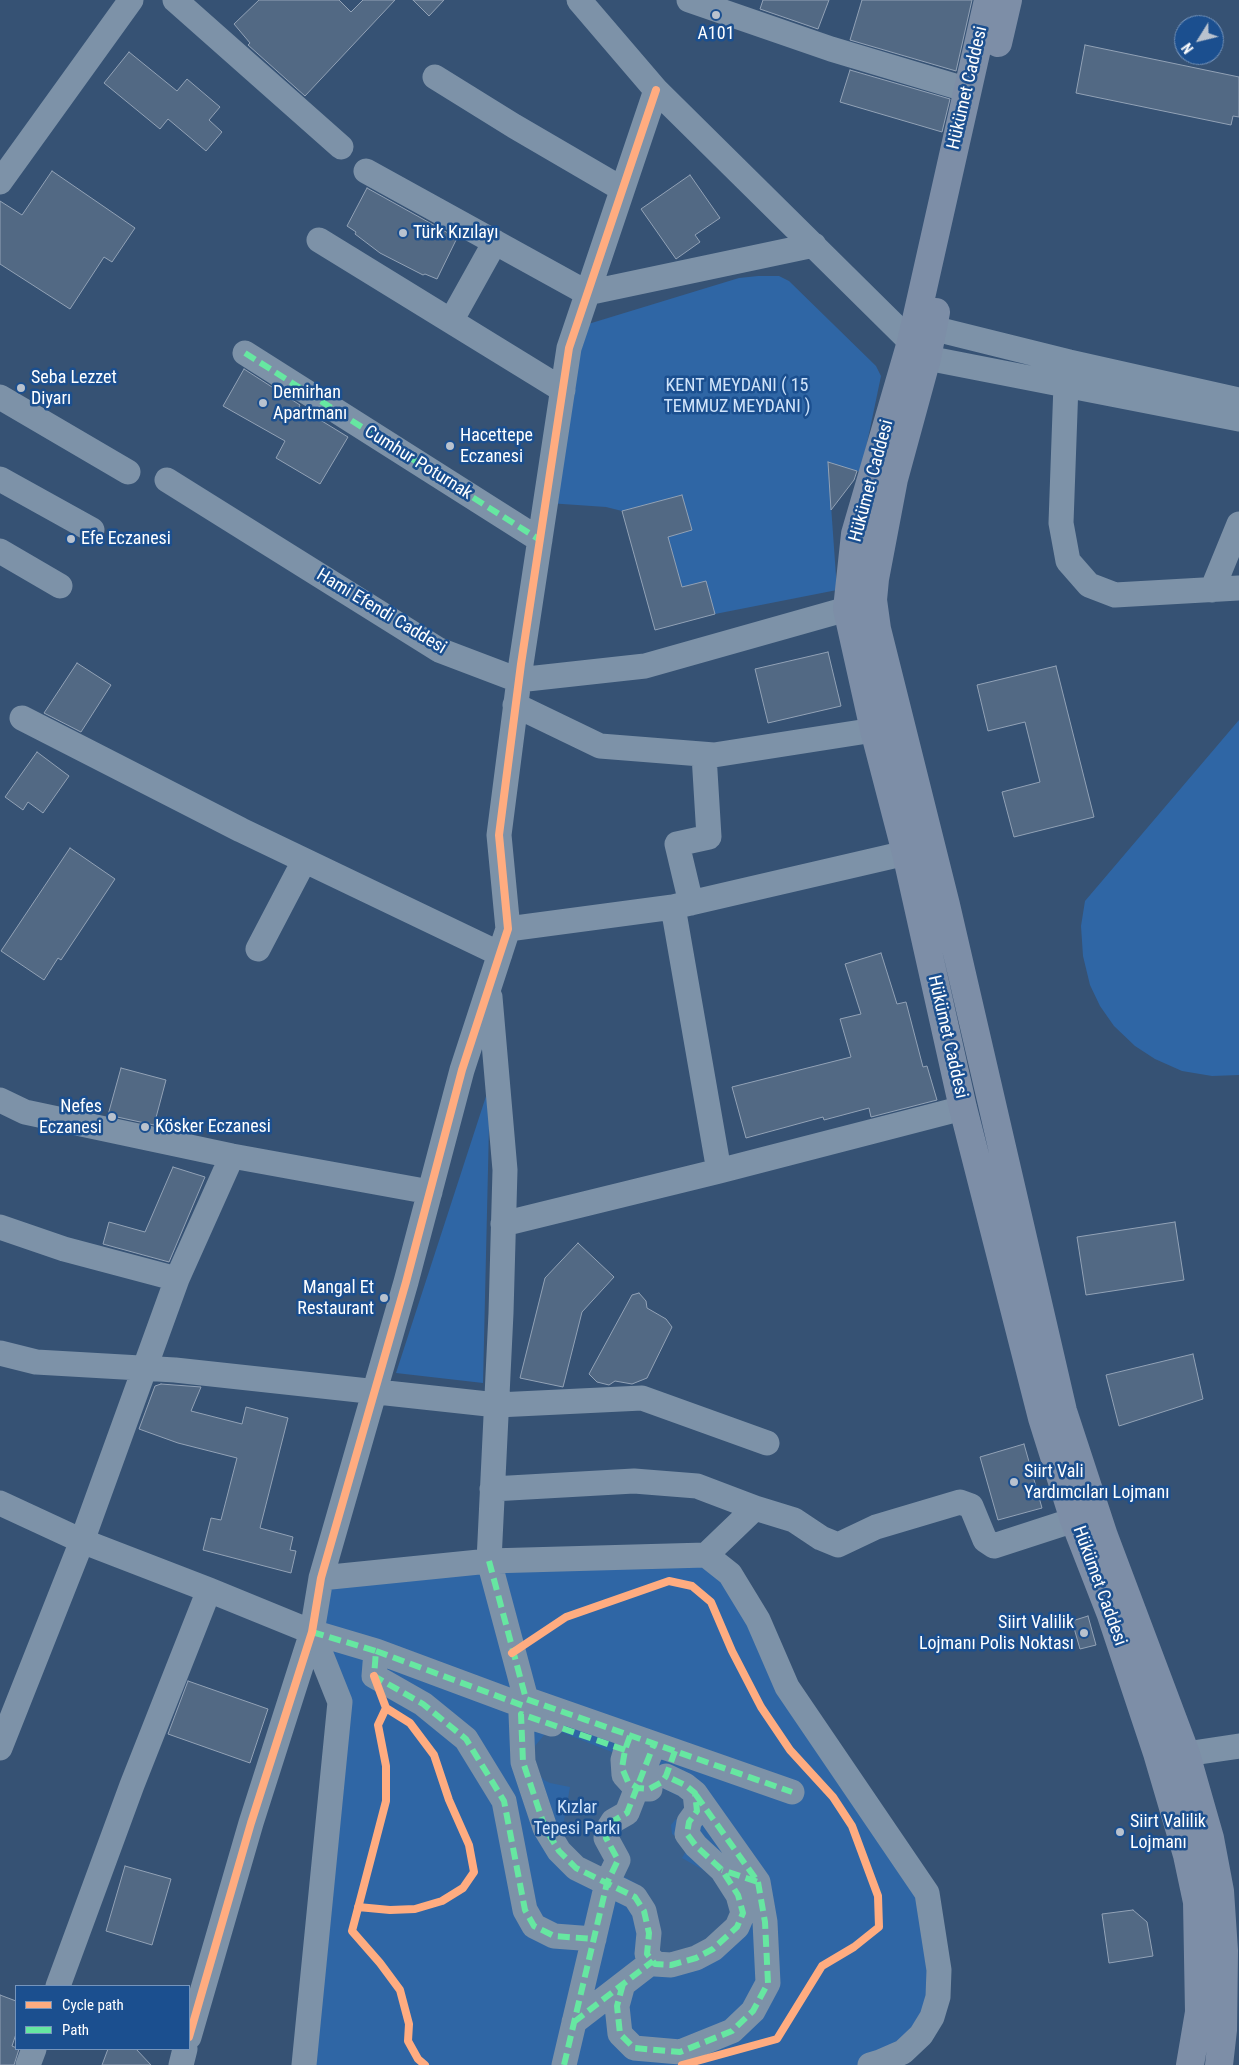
<!DOCTYPE html>
<html>
<head>
<meta charset="utf-8">
<style>
	body { margin:0 }
	#map { position:relative; width:1239px; height:2065px; overflow:hidden; background:#365274; font-family:"Roboto Condensed",sans-serif }
	canvas { display:block }
	.legend { position:absolute; left:15px; top:1985px; width:175px; height:65px; box-sizing:border-box; background:#1b4f8f; border:1px solid #7695bc; margin:0; padding:6px 9px; list-style:none; font-size:15px; color:#fff }
	.legend li { display:flex; align-items:center; gap:10px; height:25px }
	.legend b { width:25px; border:1px solid #7695bc }
	.north { position:absolute; left:1174px; top:15px; width:50px; height:50px; box-sizing:border-box; background:#1b4f8f; border:1px solid #7695bc; border-radius:50%; rotate:234deg; font-size:14px; font-weight:700; line-height:20px; text-align:center; color:#fff }
	.north::after { content:''; display:block; margin:auto; width:18px; height:22px; background:#b9c2ce; clip-path:polygon(50% 0,100% 100%,50% 72%,0 100%) }
</style>
</head>
<body>
<div id="map">
<canvas width="1239" height="2065"></canvas>
<ul class="legend">
<li><b style="height:6px;background:#ffac80"></b>Cycle path</li>
<li><b style="height:6px;background:#66e7a1"></b>Path</li>
</ul>
<div class="north">N</div>
</div>
<script>
const ctx = document.querySelector('canvas').getContext('2d');
ctx.lineJoin = 'round';
function fill(path, color) {
  ctx.fillStyle = color;
  ctx.fill(path, 'evenodd');
}
function poly(rows) {
  const path = new Path2D();
  for (const r of rows) {
    path.moveTo(r[0], r[1]);
    for (let i = 2; i < r.length; i += 2) path.lineTo(r[i], r[i + 1]);
  }
  return path;
}
function stroke(path, color, width, dash) {
  ctx.strokeStyle = color;
  ctx.lineWidth = width;
  ctx.lineCap = dash ? 'butt' : 'round';
  ctx.setLineDash(dash || []);
  ctx.stroke(path);
}
function drawText(font, color, halo, rows, align = 'center') {
  ctx.font = font + ' "Roboto Condensed",sans-serif';
  ctx.lineWidth = 5;
  ctx.setLineDash([]);
  ctx.textBaseline = 'middle';
  ctx.strokeStyle = halo;
  ctx.fillStyle = color;
  for (const [text, x, y, turn = 0] of rows) {
    ctx.save();
    ctx.translate(x, y);
    ctx.rotate((+turn || 0) * Math.PI / 180);
    ctx.textAlign = isNaN(turn) ? turn : align;
    if (halo) ctx.strokeText(text, 0, 0);
    ctx.fillText(text, 0, 0);
    ctx.restore();
  }
}
fill(poly([
	[758,276,779,276,789,281,876,366,881,376,861,472,828,463,837,590,715,614,706,581,682,587,668,537,691,530,682,495,622,511,606,507,548,503,585,325,716,285,739,278],
	[1239,720,1239,1075,1212,1076,1182,1071,1155,1059,1135,1046,1114,1026,1100,1006,1090,985,1083,956,1081,926,1085,901],
	[490,1084,483,1383,396,1373],
	[706,1555,927,1893,932,2017,870,2065,304,2065,340,1702,312,1632,321,1578]
]), '#2f66a5');
fill(poly([
	[556,1730,622,1756,662,1788,689,1801,686,1814,675,1820,671,1825,672,1834,689,1846,682,1858,724,1882,733,1900,728,1925,685,1956,657,1954,640,1886,627,1878,601,1870,578,1859,562,1832,570,1787,550,1783,544,1780,535,1770,535,1746,544,1735]
]), '#3b618d');
const building = poly([
	[259,0,339,0,351,12,363,0,395,0,305,96,248,45,250,43,234,24,259,0],
	[413,0,444,0,429,16,413,0],
	[763,0,829,0,818,29,760,9,763,0],
	[862,0,972,0,956,71,850,40,862,0],
	[1085,45,1239,77,1239,117,1233,116,1231,125,1076,93,1085,45],
	[129,52,177,91,187,79,220,107,209,120,222,132,206,151,168,119,160,129,104,83,129,52],
	[850,70,950,99,942,132,840,102,850,70],
	[52,171,135,228,112,262,104,257,70,309,0,264,0,201,22,215,52,171],
	[690,175,720,218,695,235,700,242,676,259,641,209,690,175],
	[367,188,457,238,437,279,425,274,423,275,380,253,355,234,356,232,347,226,367,188],
	[244,369,300,405,299,407,348,437,320,484,276,458,285,441,223,406,244,369],
	[828,462,857,471,854,480,831,510,828,462],
	[682,495,692,530,668,537,682,587,706,581,715,614,655,630,622,511,682,495],
	[828,652,841,706,768,723,755,669,828,652],
	[77,663,111,685,81,732,44,713,77,663],
	[1056,666,1094,817,1014,837,1002,792,1040,782,1025,722,988,731,977,685,1056,666],
	[37,752,69,776,43,813,28,802,23,810,5,797,37,752],
	[70,848,115,879,61,960,58,958,44,980,1,951,70,848],
	[881,953,897,1004,906,1002,923,1067,927,1066,937,1100,871,1117,869,1108,824,1120,823,1117,746,1138,732,1087,851,1057,840,1019,861,1014,845,964,881,953],
	[121,1068,166,1080,154,1125,108,1115,121,1068],
	[173,1167,205,1177,169,1262,103,1244,109,1222,145,1232,173,1167],
	[1175,1222,1184,1280,1086,1295,1077,1237,1175,1222],
	[578,1243,614,1277,582,1312,563,1387,520,1378,545,1278,578,1243],
	[639,1293,646,1301,647,1308,666,1319,672,1327,647,1378,632,1384,615,1381,609,1385,597,1382,589,1374,632,1295,639,1293],
	[1193,1354,1203,1399,1119,1426,1106,1375,1193,1354],
	[161,1384,201,1387,191,1411,242,1424,246,1407,288,1418,260,1528,293,1537,290,1550,296,1551,291,1573,203,1550,211,1518,221,1520,237,1458,178,1443,139,1429,155,1386,161,1384],
	[1024,1444,1042,1508,998,1520,980,1457,1024,1444],
	[1088,1616,1096,1645,1080,1649,1072,1621,1088,1616],
	[188,1681,268,1709,250,1763,168,1734,188,1681],
	[125,1866,171,1879,152,1945,106,1931,125,1866],
	[1133,1910,1147,1922,1153,1956,1109,1963,1102,1914,1133,1910],
	[0,1995,16,2001,16,2034,12,2046,19,2049,14,2065,0,2065,0,1995],
	[108,2049,136,2049,151,2065,102,2065,108,2049]
]);
fill(building, '#526984');
stroke(building, '#92a2b6', 1);
stroke(poly([
	[175,0,341,147],
	[579,0,656,90,911,342],
	[689,0,831,49,968,90],
	[435,77,514,126,622,189],
	[366,171,587,293,814,245],
	[0,182,131,0],
	[319,240,563,390],
	[451,321,495,242],
	[932,328,1069,362,1239,400],
	[245,353,540,540],
	[927,358,1239,419],
	[1069,362,1066,384,1061,523,1068,561,1089,585,1115,595,1239,588],
	[0,397,128,472],
	[0,479,92,530],
	[167,480,439,650,518,680,645,666,847,609],
	[0,551,60,586],
	[1212,590,1239,524],
	[515,705,600,746,714,755,874,730],
	[22,718,241,830,500,954],
	[691,903,677,844,709,837,704,755],
	[673,907,719,1171],
	[508,929,673,907,906,853],
	[258,949,304,861],
	[490,997,505,1170,501,1313,489,1561,526,1699,792,1792],
	[0,1100,25,1112,232,1156,430,1192],
	[503,1224,719,1171,963,1108],
	[0,1227,64,1249,177,1279],
	[0,1353,36,1362,175,1370,497,1405,642,1398,767,1443],
	[492,1489,634,1481,697,1486,755,1508,706,1555],
	[0,1503,82,1541,209,1590,312,1632,376,1651,374,1676,423,1704,466,1739,504,1801,525,1910,534,1926,554,1936,594,1939],
	[755,1508,794,1520,821,1538,838,1545,876,1527,960,1502,971,1506,985,1540,994,1546,1074,1520],
	[321,1578,489,1561,706,1555,730,1574,758,1620,787,1687,927,1893,939,1970,938,1997,932,2017,921,2035,903,2052,880,2062,870,2065],
	[376,1651,524,1706],
	[552,1724,521,1714,523,1762,545,1828,559,1851,576,1868,635,1897,644,1911,649,1933,647,1954,655,1964,671,1965,696,1958,713,1949,737,1927,743,1913,738,1895,722,1870,696,1846,687,1834,689,1822,697,1811,695,1793,685,1785,666,1776],
	[630,1736,623,1760,624,1775,634,1786,641,1789,650,1789],
	[0,1748,82,1541,177,1279,232,1156],
	[1186,1754,1239,1746],
	[695,1793,758,1882,742,1876],
	[623,1984,617,2006,620,2034,634,2048,680,2052,732,2031,753,2011,768,1983,765,1922,758,1882],
	[58,1986,132,1785,209,1590],
	[574,2022,653,1961],
	[189,2037,251,1823,312,1632,321,1578,406,1282,462,1070,508,929,499,835,521,664,569,348,656,90],
	[28,2065,34,2049],
	[181,2065,185,2049],
	[304,2065,340,1702,312,1632],
	[564,2065,607,1883,618,1860,606,1838,608,1829,613,1821,627,1813,654,1744]
]), '#7d92a8', 25);
stroke(poly([
	[988,0,911,342,855,534,847,609,874,730,906,853,963,1108,1042,1418,1074,1520,1111,1615,1157,1753,1187,1855,1197,1902,1199,2012,1190,2065],
	[998,43,1008,0],
	[936,312,927,358,894,479,875,579,873,600,877,629,946,905,1063,1411,1104,1536,1186,1754,1210,1838,1220,1891,1224,1951,1223,2030,1219,2065]
]), '#7d8ea7', 28);
stroke(poly([
	[245,353,540,540],
	[489,1561,526,1699,792,1792],
	[312,1632,376,1651,374,1676,423,1704,466,1739,504,1801,525,1910,534,1926,554,1936,594,1939],
	[376,1651,524,1706],
	[630,1736,625,1750,622,1768,628,1782,638,1788,649,1789,662,1782,666,1776,675,1751],
	[625,1750,521,1714,523,1762,545,1828,559,1851,576,1868,635,1897,644,1911,649,1933,647,1954,655,1964,671,1965,696,1958,713,1949,737,1927,743,1913,738,1895,722,1870,696,1846,687,1834,689,1822,697,1811,695,1793,685,1785,666,1776],
	[696,1795,758,1882,722,1870],
	[623,1984,617,2006,620,2034,634,2048,680,2052,732,2031,753,2011,768,1983,765,1922,758,1882],
	[574,2022,653,1961],
	[564,2065,607,1883,618,1860,606,1838,608,1829,613,1821,627,1813,654,1744]
]), '#66e7a1', 6, [12, 6]);
stroke(poly([
	[512,1653,566,1617,669,1581,692,1586,711,1602,732,1651,761,1707,790,1750,833,1797,852,1826,878,1896,879,1927,854,1947,822,1966,777,2039,682,2065],
	[374,1676,386,1708,378,1725,386,1766,386,1801,352,1931,380,1963,400,1990,409,2024,408,2041,418,2059,425,2065],
	[358,1907,390,1910,415,1909,442,1901,463,1888,474,1872,469,1845,449,1800,434,1755,410,1723,386,1708],
	[189,2037,251,1823,312,1632,321,1578,406,1282,462,1070,508,929,499,835,521,664,569,348,656,90]
]), '#ffac80', 8);
for (const [x, y, r, color] of [
	[716,15,5,"#b9c2ce"],
	[403,233,5,"#b9c2ce"],
	[21,388,5,"#b9c2ce"],
	[263,403,5,"#b9c2ce"],
	[450,446,5,"#b9c2ce"],
	[71,539,5,"#b9c2ce"],
	[112,1117,5,"#b9c2ce"],
	[145,1127,5,"#b9c2ce"],
	[384,1298,5,"#b9c2ce"],
	[1014,1482,5,"#b9c2ce"],
	[1084,1633,5,"#b9c2ce"],
	[1120,1832,5,"#b9c2ce"]
]) {
  const dot = new Path2D();
  dot.arc(x, y, r, 0, 2 * Math.PI);
  ctx.fillStyle = color;
  ctx.fill(dot);
  stroke(dot, '#1b4f8f', 2);
}
drawText('18px', '#fff', '#1b4f8f', [
	["A101",716,34,"center"],
	["Türk Kızılayı",413,233],
	["Seba Lezzet",31,378],
	["Diyarı",31,399],
	["Demirhan",273,393],
	["Apartmanı",273,414],
	["Hacettepe",460,436],
	["Eczanesi",460,457],
	["Efe Eczanesi",81,539],
	["Nefes",102,1107,"right"],
	["Eczanesi",102,1128,"right"],
	["Kösker Eczanesi",155,1127],
	["Mangal Et",374,1288,"right"],
	["Restaurant",374,1309,"right"],
	["Siirt Vali",1024,1472],
	["Yardımcıları Lojmanı",1024,1493],
	["Siirt Valilik",1074,1623,"right"],
	["Lojmanı Polis Noktası",1074,1644,"right"],
	["Siirt Valilik",1130,1822],
	["Lojmanı",1130,1843]
], 'left');
drawText('18px', '#fff', '#1b4f8f', [
	["Hükümet Caddesi",968,88,-77],
	["Cumhur Poturnak",418,463,32],
	["Hükümet Caddesi",872,481,-75],
	["Hami Efendi Caddesi",381,612,31],
	["Hükümet Caddesi",947,1037,77],
	["Hükümet Caddesi",1099,1586,70]
]);
drawText('18px', '#cfe3fa', '#1b4f8f', [
	["KENT MEYDANI ( 15",737,386],
	["TEMMUZ MEYDANI )",737,407],
	["Kızlar",577,1808],
	["Tepesi Parkı",577,1829]
]);
</script>
</body>
</html>
